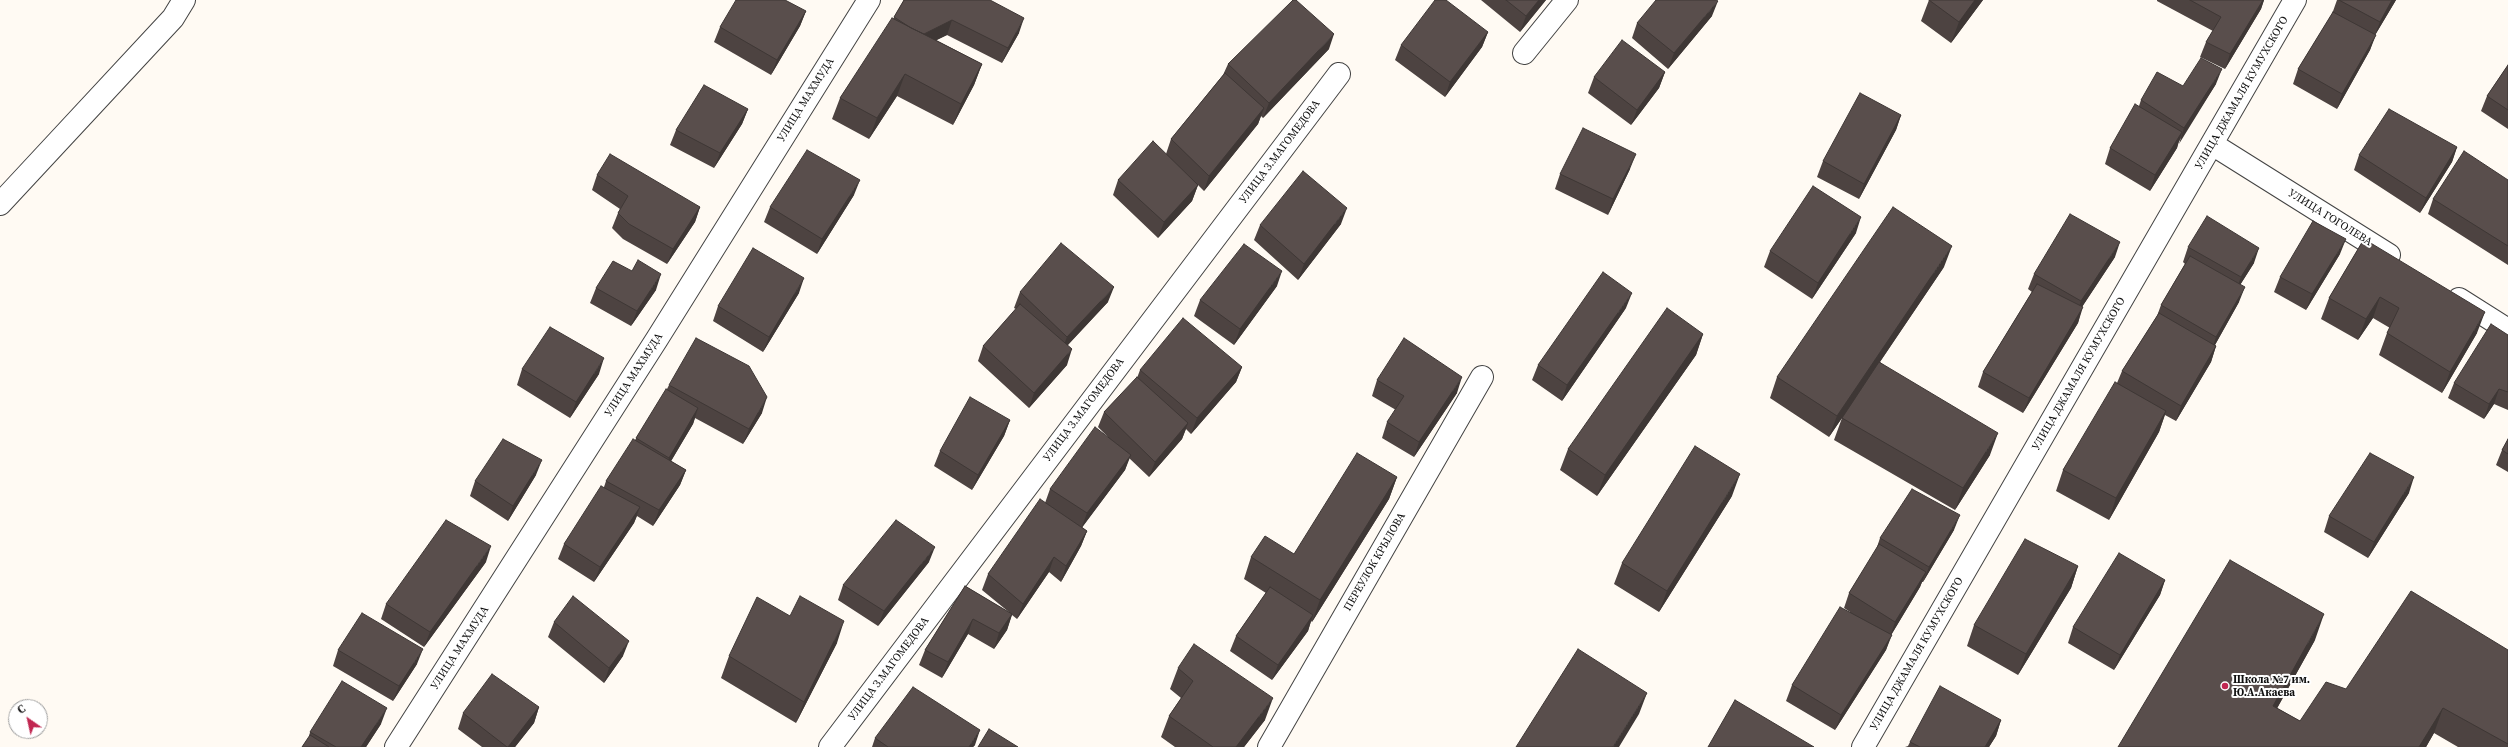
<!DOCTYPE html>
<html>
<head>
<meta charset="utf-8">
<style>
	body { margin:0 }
	#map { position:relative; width:2508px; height:747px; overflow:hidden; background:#fffaf3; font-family:"Source Serif 4",serif }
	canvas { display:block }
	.north { position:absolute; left:8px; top:699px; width:40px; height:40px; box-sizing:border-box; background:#fff; border:1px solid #9f9f9f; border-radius:50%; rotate:326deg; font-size:11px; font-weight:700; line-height:16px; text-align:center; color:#101010 }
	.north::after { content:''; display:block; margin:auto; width:14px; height:18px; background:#c12751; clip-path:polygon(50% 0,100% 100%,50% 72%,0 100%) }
</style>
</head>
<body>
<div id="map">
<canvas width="2508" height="747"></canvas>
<div class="north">С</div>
</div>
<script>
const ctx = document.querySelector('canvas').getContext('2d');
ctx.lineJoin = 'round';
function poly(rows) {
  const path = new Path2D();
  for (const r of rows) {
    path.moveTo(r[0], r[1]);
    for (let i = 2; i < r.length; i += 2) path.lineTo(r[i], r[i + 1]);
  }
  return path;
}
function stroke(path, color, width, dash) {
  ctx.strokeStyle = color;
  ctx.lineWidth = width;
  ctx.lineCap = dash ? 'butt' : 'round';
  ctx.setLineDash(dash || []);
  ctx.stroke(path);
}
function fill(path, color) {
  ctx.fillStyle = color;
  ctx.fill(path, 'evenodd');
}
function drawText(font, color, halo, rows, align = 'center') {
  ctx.font = font + ' "Source Serif 4",serif';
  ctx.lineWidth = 4;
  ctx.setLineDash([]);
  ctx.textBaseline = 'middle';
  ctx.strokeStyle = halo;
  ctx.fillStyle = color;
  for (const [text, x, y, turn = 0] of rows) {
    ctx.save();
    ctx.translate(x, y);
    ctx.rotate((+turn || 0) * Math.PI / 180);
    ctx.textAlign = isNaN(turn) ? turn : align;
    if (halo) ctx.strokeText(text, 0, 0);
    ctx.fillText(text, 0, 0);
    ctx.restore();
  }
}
const minor = poly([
	[1524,53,1567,0],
	[2212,144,2389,255],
	[0,204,173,18,184,0],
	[2459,299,2508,330],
	[396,747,657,339,869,0],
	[830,747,1339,74],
	[1269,747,1482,377],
	[1863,747,2295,0]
]);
stroke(minor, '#434343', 24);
stroke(minor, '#fff', 22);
fill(poly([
	[904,0,1019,33,1002,63,947,35,936,40,982,64,974,85,953,125,897,96,869,139,832,119,840,98,893,19],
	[1481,0,1546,0,1520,32],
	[1929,0,1983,0,1951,43,1921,21],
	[2157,0,2264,0,2261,9,2225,69,2200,57,2206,42,2213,31,2157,1],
	[2337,0,2396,0,2375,35,2370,50,2337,109,2293,84,2298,69,2332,14],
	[806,11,800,26,771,75,714,42,720,27],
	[1712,16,1668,69,1632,38,1637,23],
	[1488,32,1482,47,1445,97,1395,60,1401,45],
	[1329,49,1263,118,1261,116,1258,124,1204,191,1198,185,1192,201,1158,238,1113,195,1118,180,1166,154,1171,139,1223,75,1228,64],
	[2508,65,2508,129,2481,111,2487,96],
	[1665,72,1659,88,1631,125,1588,93,1594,77],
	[2216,84,2178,143,2177,148,2150,191,2105,164,2110,148,2139,106,2141,100,2183,86],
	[748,109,742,124,714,168,670,145,676,130],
	[1901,115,1896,130,1859,199,1817,177,1823,161],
	[2457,147,2452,162,2420,213,2354,170,2359,155],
	[1630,169,1608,215,1555,189,1560,174],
	[597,175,700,207,695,222,667,264,623,239,612,228,618,213,620,209,592,190],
	[2508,180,2508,265,2428,214,2433,199],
	[854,195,817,254,764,222,770,207],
	[1341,224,1298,280,1254,240,1260,225],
	[1856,233,1812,299,1764,267,1770,251],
	[2364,239,2477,333,2442,393,2379,355,2387,333,2390,328,2373,318,2358,340,2321,319,2329,298],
	[2188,247,2254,263,2240,285,2239,302,2215,345,2216,346,2211,362,2176,421,2165,415,2159,432,2109,520,2056,491,2063,470,2117,383,2122,371,2157,316,2161,305,2185,264,2183,262],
	[2340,254,2306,310,2274,292,2280,277],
	[2115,257,2082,307,2078,323,2023,413,1978,387,1983,372,2032,292,2028,289,2034,274],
	[1944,267,1880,362,1990,455,1955,510,1834,440,1842,418,1853,402,1829,437,1770,398,1777,377],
	[1277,286,1234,345,1194,316,1200,300],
	[596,288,656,290,631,326,590,303],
	[1020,292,1108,302,1068,345,1067,365,1029,408,978,361,983,346,1016,309,1014,308],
	[799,293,763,352,713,321,718,306],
	[1626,308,1562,401,1532,380,1538,365],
	[1703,334,1696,355,1597,496,1560,470,1568,449],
	[2508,335,2508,410,2494,404,2484,419,2448,398,2454,383],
	[1242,367,1236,382,1191,434,1186,429,1182,439,1149,477,1129,458,1125,470,1082,527,1087,531,1081,546,1061,582,1049,572,1017,619,1012,615,1007,630,994,649,968,634,942,678,919,665,925,650,965,586,1010,613,982,590,988,574,1045,503,1050,489,1109,438,1098,427,1104,412,1137,378,1140,370],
	[522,369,599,374,570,418,517,385],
	[1377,380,1457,393,1414,457,1382,438,1387,422,1396,410,1372,396],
	[669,385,762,413,743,444,695,418,693,424,671,461,686,470,680,485,653,526,637,516,634,523,594,582,558,559,564,544,604,487,606,481,635,440,667,389],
	[1010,420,1004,436,972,490,934,466,940,451],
	[2508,439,2508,472,2496,465,2502,450],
	[536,475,508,521,470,496,475,481],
	[1397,477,1389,499,1312,622,1311,621,1308,631,1272,680,1230,651,1236,636,1266,593,1244,579,1251,557,1294,554],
	[2409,493,2368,558,2324,532,2329,516],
	[1732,496,1659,612,1614,584,1622,563],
	[1954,530,1923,582,1922,582,1920,587,1891,635,1886,650,1835,730,1786,701,1792,685,1850,612,1844,608,1849,593,1876,550,1880,538],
	[486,562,424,647,381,619,386,604],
	[929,562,878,626,838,600,843,585],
	[2078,566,2071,588,2018,675,1967,646,1974,625],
	[2165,580,2160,595,2114,670,2068,643,2073,627],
	[790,616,837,643,796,723,721,678,729,656],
	[554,622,623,656,604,683,548,637],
	[2315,640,2277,708,2300,721,2346,689,2508,650,2508,747,2458,747,2434,733,2426,747,2118,747],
	[338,650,417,664,393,701,333,666],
	[1178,668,1265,720,1244,747,1175,747,1161,737,1169,716,1181,698,1170,689],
	[539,707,534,723,515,747,482,747,458,729,463,713],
	[2001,720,1996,736,1989,747,1905,747,1908,746,1910,742],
	[381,724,366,747,302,747,309,737,310,732],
	[875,738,975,745,973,747,872,747]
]), '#4d4341');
fill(poly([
	[1539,0,1546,0,1520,32,1526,16],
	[1975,0,1983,0,1951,43,1959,22],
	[2263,0,2264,0,2261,9,2225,69,2230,54],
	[2392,0,2396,0,2374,37,2380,22],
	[1718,1,1712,16,1668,69,1674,53],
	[806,11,800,26,771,75,777,60],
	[1024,18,1019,33,1002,63,1008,48],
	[952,20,947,35,917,50,923,35],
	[1488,32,1482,47,1445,97,1450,82],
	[1334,34,1329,49,1263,118,1269,103],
	[2376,35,2370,50,2337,109,2342,94],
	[982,64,974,85,953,125,961,104],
	[2222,69,2216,84,2179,144,2184,128],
	[1665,72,1659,88,1631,125,1637,110],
	[905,74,897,96,869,139,877,118],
	[1264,108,1258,124,1204,191,1209,176],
	[748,109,742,124,714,168,720,153],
	[1901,115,1896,130,1859,199,1864,184],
	[2182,132,2177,148,2150,191,2155,175],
	[2457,147,2452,162,2420,213,2426,198],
	[1636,154,1630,169,1608,215,1613,199],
	[860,180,854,195,817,254,822,239],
	[1198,185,1192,201,1158,238,1164,222],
	[700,207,695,222,667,264,673,249],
	[1347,208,1341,224,1298,280,1304,264],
	[1861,217,1856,233,1812,299,1818,283],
	[2346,239,2340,254,2306,310,2312,294],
	[2120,242,2115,257,2076,316,2081,301],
	[1952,246,1944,267,1829,437,1837,416],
	[2259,248,2254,263,2235,293,2241,277],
	[1282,271,1277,286,1234,345,1240,329],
	[661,274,656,290,631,326,637,311],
	[804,278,799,293,763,352,769,337],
	[1114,287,1108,302,1061,352,1067,337],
	[2245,287,2239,302,2211,352,2216,337],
	[1632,293,1626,308,1562,401,1567,385],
	[2380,297,2373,318,2358,340,2366,319],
	[2083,307,2078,323,2023,413,2029,398],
	[2485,312,2477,333,2442,393,2450,372],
	[1703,334,1696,355,1597,496,1605,475],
	[2216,346,2211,362,2176,421,2181,406],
	[1072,349,1067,365,1029,408,1034,393],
	[604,358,599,374,570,418,576,402],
	[1242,367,1236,382,1191,434,1197,418],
	[1462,377,1457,393,1414,457,1419,442],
	[2499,389,2494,404,2484,419,2489,404],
	[767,397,762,413,743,444,749,429],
	[698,408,693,424,664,473,669,458],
	[2166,411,2159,432,2109,520,2116,498],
	[1010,420,1004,436,972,490,978,475],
	[1188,423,1182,439,1149,477,1155,462],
	[1998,433,1990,455,1955,510,1963,488],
	[1131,455,1125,470,1081,529,1087,513],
	[542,460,536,475,508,521,513,506],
	[686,470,680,485,653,526,659,510],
	[1740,474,1732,496,1659,612,1667,591],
	[1397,477,1389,499,1312,622,1320,600],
	[2414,477,2409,493,2368,558,2374,542],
	[640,507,634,523,594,582,600,567],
	[1960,515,1954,530,1923,582,1929,567],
	[1087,531,1081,546,1061,582,1066,566],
	[491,546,486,562,424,647,430,632],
	[935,547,929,562,878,626,884,611],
	[1054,557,1049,572,1017,619,1023,604],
	[2078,566,2071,588,2018,675,2026,654],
	[1926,572,1920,587,1890,637,1895,622],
	[2165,580,2160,595,2114,670,2120,655],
	[1012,614,1007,630,994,649,999,633],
	[2324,614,2315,640,2264,732,2273,706],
	[1313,615,1308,631,1272,680,1278,665],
	[973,619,968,634,942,678,948,662],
	[844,621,837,643,796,723,804,702],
	[1892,635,1886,650,1835,730,1841,715],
	[629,641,623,656,604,683,609,668],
	[423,649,417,664,393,701,399,686],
	[1647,693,1639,714,1619,747,1613,747],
	[1273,698,1265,720,1244,747,1236,747],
	[539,707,534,723,515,747,508,747],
	[387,708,381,724,366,747,361,747],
	[2443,708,2434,733,2426,747,2419,747],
	[2001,720,1996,736,1989,747,1985,747],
	[980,730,975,745,973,747,969,747]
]), '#3e3735');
const building = poly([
	[736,0,785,0,806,11,777,60,720,27,736,0],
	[904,0,990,0,1024,18,1008,48,952,20,924,34,911,28,894,17,904,0],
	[1293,0,1296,0,1334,34,1269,103,1228,64,1293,0],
	[1435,0,1446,0,1488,32,1450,82,1401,45,1435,0],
	[1506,0,1539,0,1526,16,1506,0],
	[1656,0,1716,0,1718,1,1674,53,1637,23,1656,0],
	[1929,0,1975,0,1959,22,1929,0],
	[2190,0,2263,0,2230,54,2206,42,2221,17,2190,0],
	[2339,0,2392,0,2380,22,2339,0],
	[2333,12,2376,35,2342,94,2298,69,2333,12],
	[892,18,982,64,961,104,905,74,877,118,840,98,892,18],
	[1622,40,1665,72,1637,110,1594,77,1622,40],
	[2201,58,2222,69,2184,128,2141,100,2157,72,2183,86,2201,58],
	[2508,65,2508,110,2487,96,2508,65],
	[1225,73,1264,108,1209,176,1171,139,1225,73],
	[704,85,748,109,720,153,676,130,704,85],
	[1860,93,1901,115,1864,184,1823,161,1860,93],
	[2135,104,2182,132,2155,175,2110,148,2135,104],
	[2389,109,2457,147,2426,198,2359,155,2389,109],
	[1583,128,1636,154,1613,199,1560,174,1583,128],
	[1153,141,1198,185,1164,222,1118,180,1153,141],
	[807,150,860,180,822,239,770,207,807,150],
	[2464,151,2508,180,2508,246,2433,199,2464,151],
	[610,154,700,207,673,249,629,224,618,213,628,196,597,175,610,154],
	[1303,171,1347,208,1304,264,1260,225,1303,171],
	[1813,186,1861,217,1818,283,1770,251,1813,186],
	[1893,207,1952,246,1837,416,1777,377,1893,207],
	[2070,214,2120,242,2081,301,2034,274,2070,214],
	[2207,216,2259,248,2241,277,2188,247,2207,216],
	[2313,221,2346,239,2312,294,2280,277,2313,221],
	[2364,239,2485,312,2450,372,2387,333,2399,308,2380,297,2366,319,2329,298,2364,239],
	[1061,243,1114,287,1067,337,1020,292,1061,243],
	[1244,244,1282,271,1240,329,1200,300,1244,244],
	[753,248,804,278,769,337,718,306,753,248],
	[2190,256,2245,287,2216,337,2161,305,2190,256],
	[638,260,661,274,637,311,596,288,613,261,632,271,638,260],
	[1603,272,1632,293,1567,385,1538,365,1603,272],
	[2037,284,2083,307,2029,398,1983,372,2037,284],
	[1020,304,1072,349,1034,393,983,346,1020,304],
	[1667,308,1703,334,1605,475,1568,449,1667,308],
	[2159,313,2216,346,2181,406,2122,371,2159,313],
	[1183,318,1242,367,1197,418,1140,370,1183,318],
	[2491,324,2508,335,2508,392,2499,389,2489,404,2454,383,2491,324],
	[550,327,604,358,576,402,522,369,550,327],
	[696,338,749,366,767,397,749,429,669,385,696,338],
	[1404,338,1462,377,1419,442,1387,422,1404,396,1377,380,1404,338],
	[1879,362,1998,433,1963,488,1842,418,1879,362],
	[1137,377,1188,423,1155,462,1104,412,1137,377],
	[2115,382,2166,411,2116,498,2063,470,2115,382],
	[666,389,698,408,669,458,636,438,666,389],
	[970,397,1010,420,978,475,940,451,970,397],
	[1095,427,1131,455,1087,513,1050,489,1095,427],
	[503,439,542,460,513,506,475,481,503,439],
	[633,439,686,470,659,510,606,481,633,439],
	[2508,439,2508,454,2502,450,2508,439],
	[1695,446,1740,474,1667,591,1622,563,1695,446],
	[1357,453,1397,477,1320,600,1251,557,1265,536,1294,554,1357,453],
	[2370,453,2414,477,2374,542,2329,516,2370,453],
	[601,486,640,507,600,567,564,544,601,486],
	[1912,489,1960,515,1929,567,1880,538,1912,489],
	[1040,499,1087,531,1066,566,1054,557,1023,604,988,574,1040,499],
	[446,520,491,546,430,632,386,604,446,520],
	[896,520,935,547,884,611,843,585,896,520],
	[2025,539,2078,566,2026,654,1974,625,2025,539],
	[1879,544,1926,572,1895,622,1849,593,1879,544],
	[2119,553,2165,580,2120,655,2073,627,2119,553],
	[2230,560,2324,614,2273,706,2300,721,2326,682,2346,689,2411,591,2508,650,2508,744,2443,708,2419,747,2118,747,2230,560],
	[965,586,1012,614,999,633,973,619,948,662,925,650,965,586],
	[1270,587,1313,615,1278,665,1236,636,1270,587],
	[573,596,629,641,609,668,554,622,573,596],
	[800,596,844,621,804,702,729,656,757,597,790,616,800,596],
	[1840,607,1892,635,1841,715,1792,685,1840,607],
	[362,613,423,649,399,686,338,650,362,613],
	[1194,644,1273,698,1236,747,1213,747,1169,716,1193,681,1178,668,1194,644],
	[1578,649,1647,693,1613,747,1516,747,1578,649],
	[492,674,539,707,508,747,507,747,463,713,492,674],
	[342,681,387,708,361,747,336,747,310,732,342,681],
	[1940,686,2001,720,1985,747,1920,747,1910,742,1940,686],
	[913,687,980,730,969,747,888,747,875,738,913,687],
	[1735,700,1814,747,1708,747,1735,700],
	[989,729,1018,747,978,747,989,729],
	[310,735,329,747,302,747,310,735]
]);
fill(building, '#594e4c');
stroke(building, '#3e3735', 1);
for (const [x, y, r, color] of [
	[2225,686,4,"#c12751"]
]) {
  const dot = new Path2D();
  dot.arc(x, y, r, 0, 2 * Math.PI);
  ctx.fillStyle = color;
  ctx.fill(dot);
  stroke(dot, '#fff', 1.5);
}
drawText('11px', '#101010', '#fff', [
	["УЛИЦА ДЖАМАЛЯ КУМУХСКОГО",2242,93,-60],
	["УЛИЦА МАХМУДА",806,100,-58],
	["УЛИЦА З.МАГОМЕДОВА",1280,152,-53],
	["УЛИЦА ГОГОЛЕВА",2330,218,32],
	["УЛИЦА ДЖАМАЛЯ КУМУХСКОГО",2079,374,-60],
	["УЛИЦА МАХМУДА",634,375,-57],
	["УЛИЦА З.МАГОМЕДОВА",1084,410,-53],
	["ПЕРЕУЛОК КРЫЛОВА",1375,562,-60],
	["УЛИЦА МАХМУДА",460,648,-57],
	["УЛИЦА ДЖАМАЛЯ КУМУХСКОГО",1917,654,-60],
	["УЛИЦА З.МАГОМЕДОВА",889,669,-53]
]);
drawText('bold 11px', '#101010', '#fff', [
	["Школа №7 им.",2233,680],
	["Ю.А.Акаева",2233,693]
], 'left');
</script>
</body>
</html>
